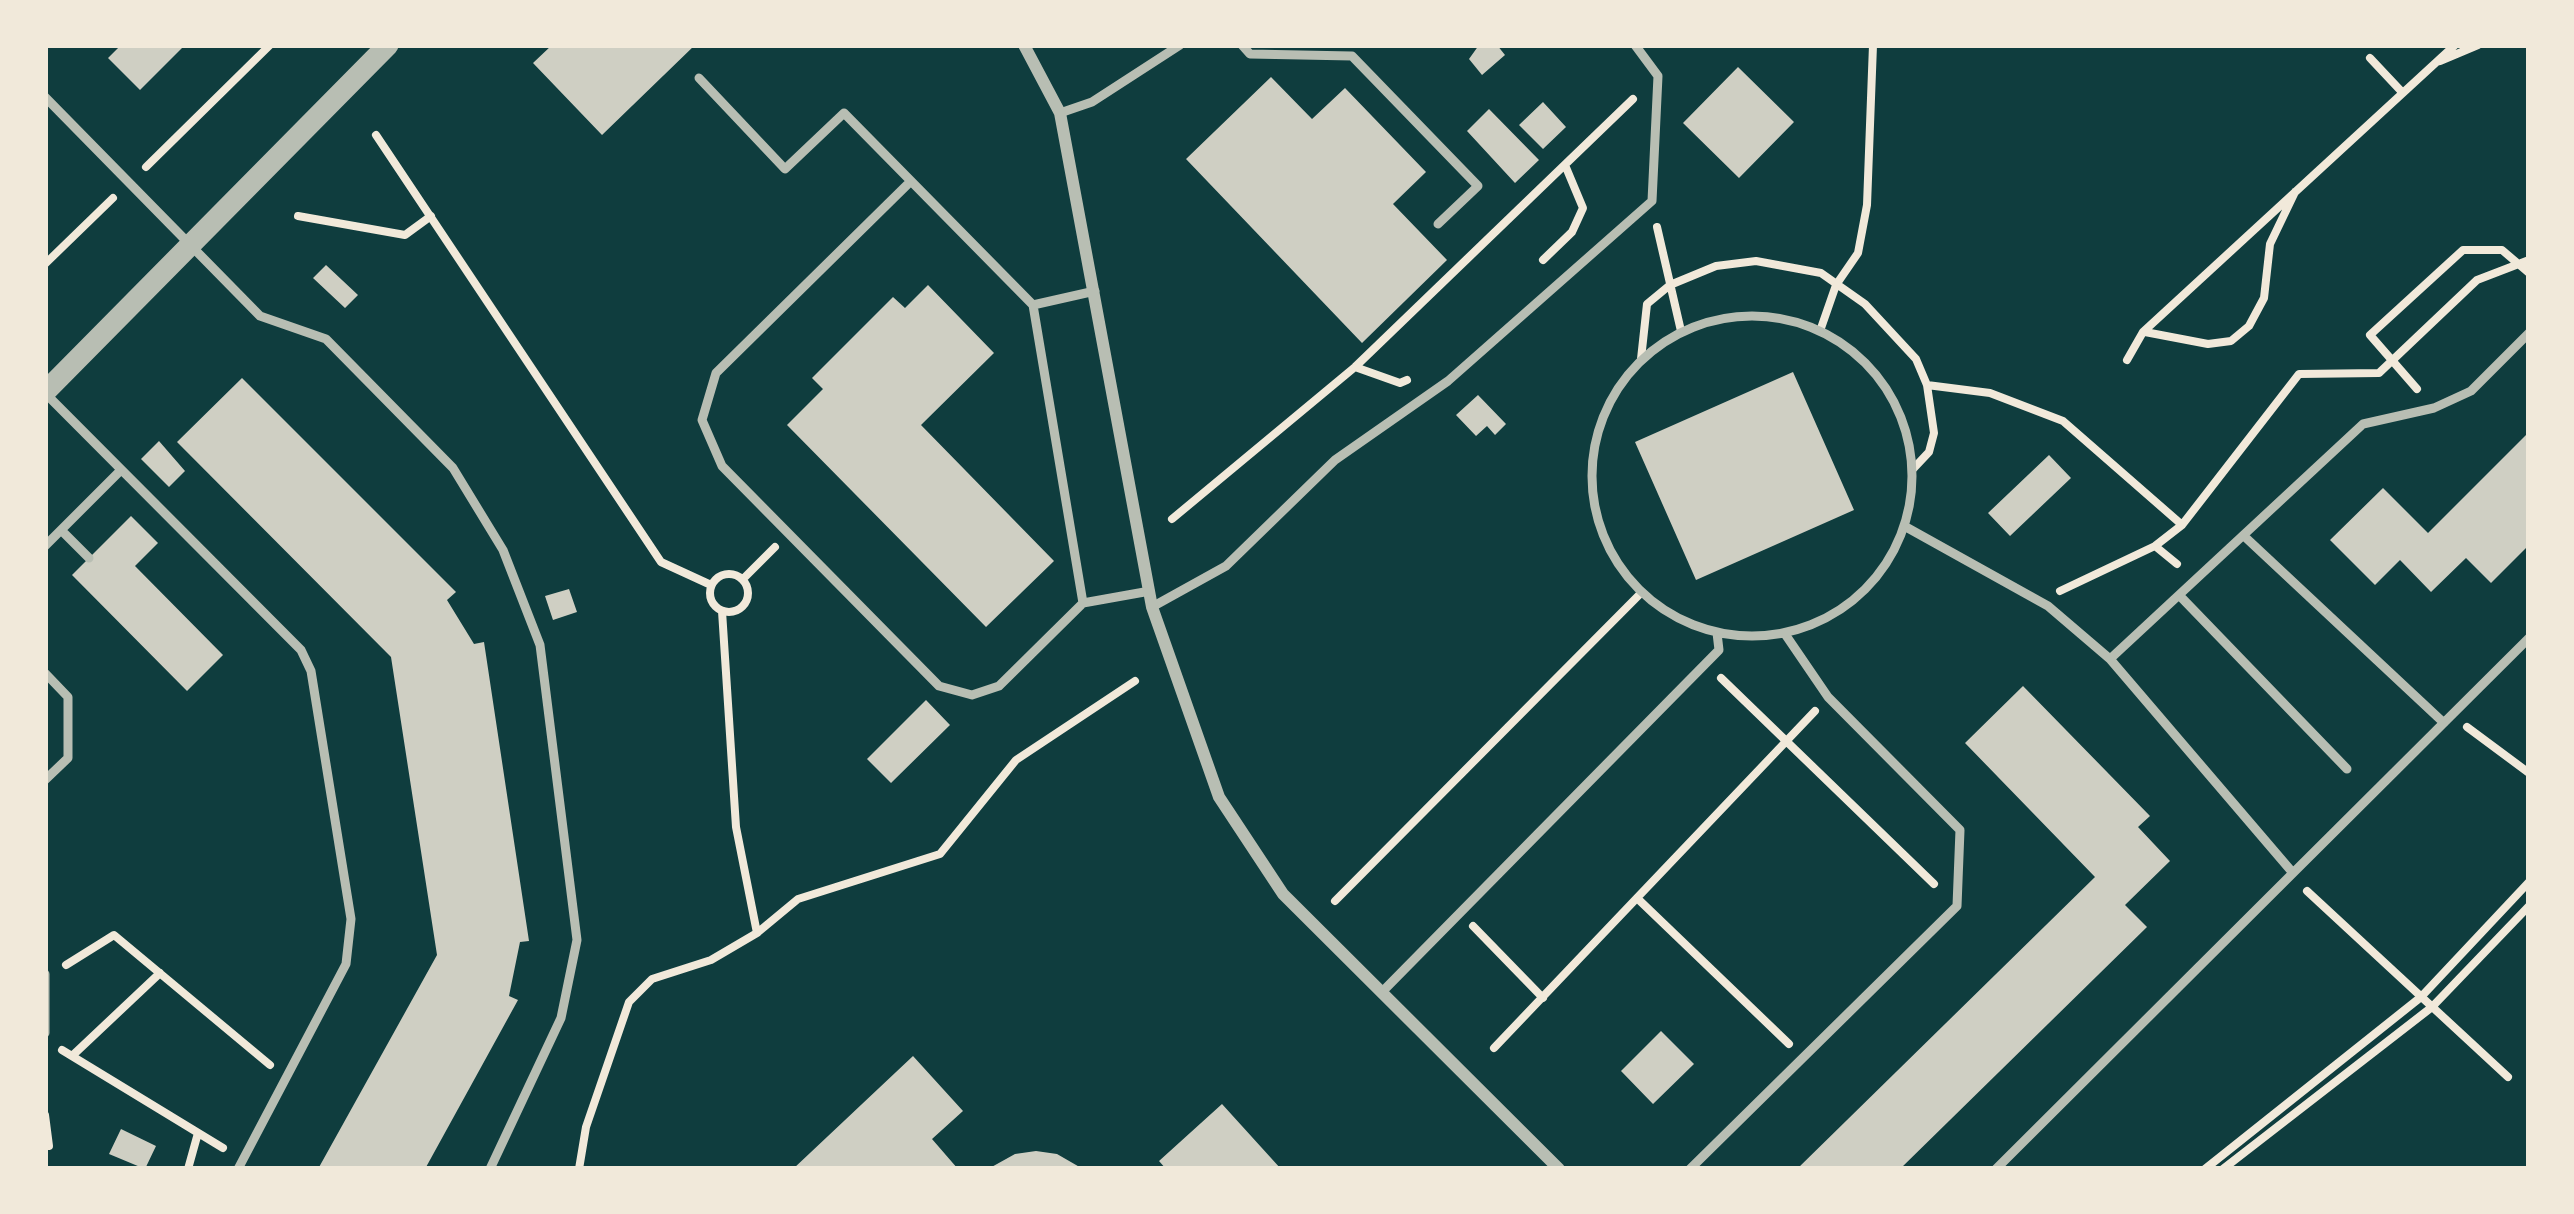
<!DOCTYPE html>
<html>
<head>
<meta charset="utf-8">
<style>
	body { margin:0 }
	#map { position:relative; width:2574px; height:1214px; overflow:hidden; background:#0f3d3e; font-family:Montserrat,sans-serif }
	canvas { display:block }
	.frame { position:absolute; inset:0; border:48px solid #f1e9da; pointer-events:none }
</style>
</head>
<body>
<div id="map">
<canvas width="2574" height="1214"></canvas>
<div class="frame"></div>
</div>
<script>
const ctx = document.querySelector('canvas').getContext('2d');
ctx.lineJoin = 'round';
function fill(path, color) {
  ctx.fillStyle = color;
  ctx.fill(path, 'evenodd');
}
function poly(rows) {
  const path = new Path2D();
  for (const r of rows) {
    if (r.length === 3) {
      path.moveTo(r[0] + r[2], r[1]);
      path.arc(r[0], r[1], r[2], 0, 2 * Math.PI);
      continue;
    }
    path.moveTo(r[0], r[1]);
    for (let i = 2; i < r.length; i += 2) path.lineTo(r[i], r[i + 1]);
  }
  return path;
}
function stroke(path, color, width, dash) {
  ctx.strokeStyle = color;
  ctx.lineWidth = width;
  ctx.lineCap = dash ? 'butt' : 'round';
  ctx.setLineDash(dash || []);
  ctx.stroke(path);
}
fill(poly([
	[121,45,185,45,140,90,108,58],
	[552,45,695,45,602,135,533,63],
	[1479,45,1497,45,1505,55,1482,75,1469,59],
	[1738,67,1794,122,1739,178,1683,123],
	[1271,77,1312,119,1345,88,1426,172,1393,204,1447,260,1362,343,1186,159],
	[1543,102,1566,127,1543,149,1519,125],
	[1489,109,1539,160,1515,183,1467,131],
	[326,265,358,295,345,308,313,278],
	[928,285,994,353,921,425,1054,561,986,627,787,425,823,389,812,378,893,297,905,308],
	[1793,372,1854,510,1696,580,1635,442],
	[242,378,456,592,447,600,474,644,484,642,529,941,520,942,509,996,518,1000,425,1169,318,1169,437,955,391,657,177,442],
	[1478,395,1506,424,1495,435,1487,426,1476,436,1456,415],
	[2529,432,2529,545,2491,583,2466,558,2431,592,2400,560,2375,585,2330,540,2383,488,2428,533],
	[159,441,185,471,169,487,141,459],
	[2049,455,2071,478,2010,536,1988,513],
	[131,516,158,543,135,566,223,655,187,691,72,575],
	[569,589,577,612,553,620,545,596],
	[2023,686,2150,816,2138,827,2170,861,2125,905,2147,927,1900,1169,1797,1169,2095,877,1965,743],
	[926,700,950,725,891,783,867,759],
	[1661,1031,1694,1064,1653,1104,1621,1071],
	[913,1056,963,1111,932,1139,958,1169,793,1169],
	[1222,1104,1281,1169,1166,1169,1159,1161],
	[121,1129,156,1146,145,1169,109,1154],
	[1036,1151,1057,1154,1083,1169,988,1169,1015,1154]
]), '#cfcfc3');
stroke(poly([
	[2370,58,2401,91],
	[2440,61,2478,45],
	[376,135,661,562,711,585],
	[146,167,270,45],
	[298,216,405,235,431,216],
	[1657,227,1681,331],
	[1543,260,1572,232,1583,208,1565,165],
	[45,264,113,198],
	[1820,331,1836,285,1858,253,1867,205,1873,45],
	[2145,332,2208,344,2231,341,2249,326,2264,298,2270,244,2295,192],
	[1641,359,1647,304,1670,285,1716,266,1756,261,1821,273,1865,304,1916,359,1927,385,1934,433,1929,452,1913,469],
	[2127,360,2143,332,2455,45],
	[1355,367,1400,383,1407,380],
	[1927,385,1990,393,2063,421,2181,524],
	[2417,389,2370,335,2463,250,2502,250,2529,273],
	[1172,519,1355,367,1633,99],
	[2155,546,2177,564],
	[729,593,19],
	[743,579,775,547],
	[2060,591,2155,546,2182,525,2299,374,2379,373,2477,280,2529,260],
	[722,611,736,827,757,933],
	[1721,678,1934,884],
	[2467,727,2529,773],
	[2307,891,2508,1077],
	[1638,899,1789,1044],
	[1335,901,1641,593],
	[1473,926,1543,998],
	[66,965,114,935,270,1065],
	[1494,1048,1815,711],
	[62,1050,223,1148],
	[72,1056,160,973],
	[45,1115,49,1146],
	[188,1169,198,1133],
	[579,1169,586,1127,629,1002,652,979,711,960,757,933,798,899,940,854,1016,760,1135,681],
	[2205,1169,2421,997,2529,882],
	[2223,1169,2432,1007,2529,906]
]), '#f1e9da', 8);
stroke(poly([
	[1242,45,1250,54,1352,56,1478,186,1438,224],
	[699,78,785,169,844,113,1033,305,1095,291],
	[45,97,260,316,326,339,453,468,503,550,540,645,577,940,561,1018,490,1169],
	[1060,113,1092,102,1180,45],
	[911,181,716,373,702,420,722,466,939,686,972,695,999,686,1083,603,1150,591],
	[1033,305,1083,603],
	[1752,476,160],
	[45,393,301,650,311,671,351,919,346,964,238,1169],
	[1906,527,2048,606,2110,659,2293,873,1996,1169],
	[2244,536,2444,723],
	[45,546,61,530],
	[89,558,61,530,121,470],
	[2179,595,2347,769],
	[1152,607,1226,566,1335,460,1448,381,1652,201,1658,76,1635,45],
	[2110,659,2363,424,2434,408,2471,391,2529,333],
	[45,673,68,697,68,758,45,780],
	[2293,873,2529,638],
	[45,974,45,1033],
	[1382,992,1719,650,1717,633],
	[1690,1169,1957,906,1960,830,1828,697,1785,634]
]), '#b8beb3', 9);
stroke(poly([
	[1024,45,1060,113,1152,607,1219,797,1283,894,1559,1169]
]), '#b8beb3', 12);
stroke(poly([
	[45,392,388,45]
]), '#b8beb3', 21);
</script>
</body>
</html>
